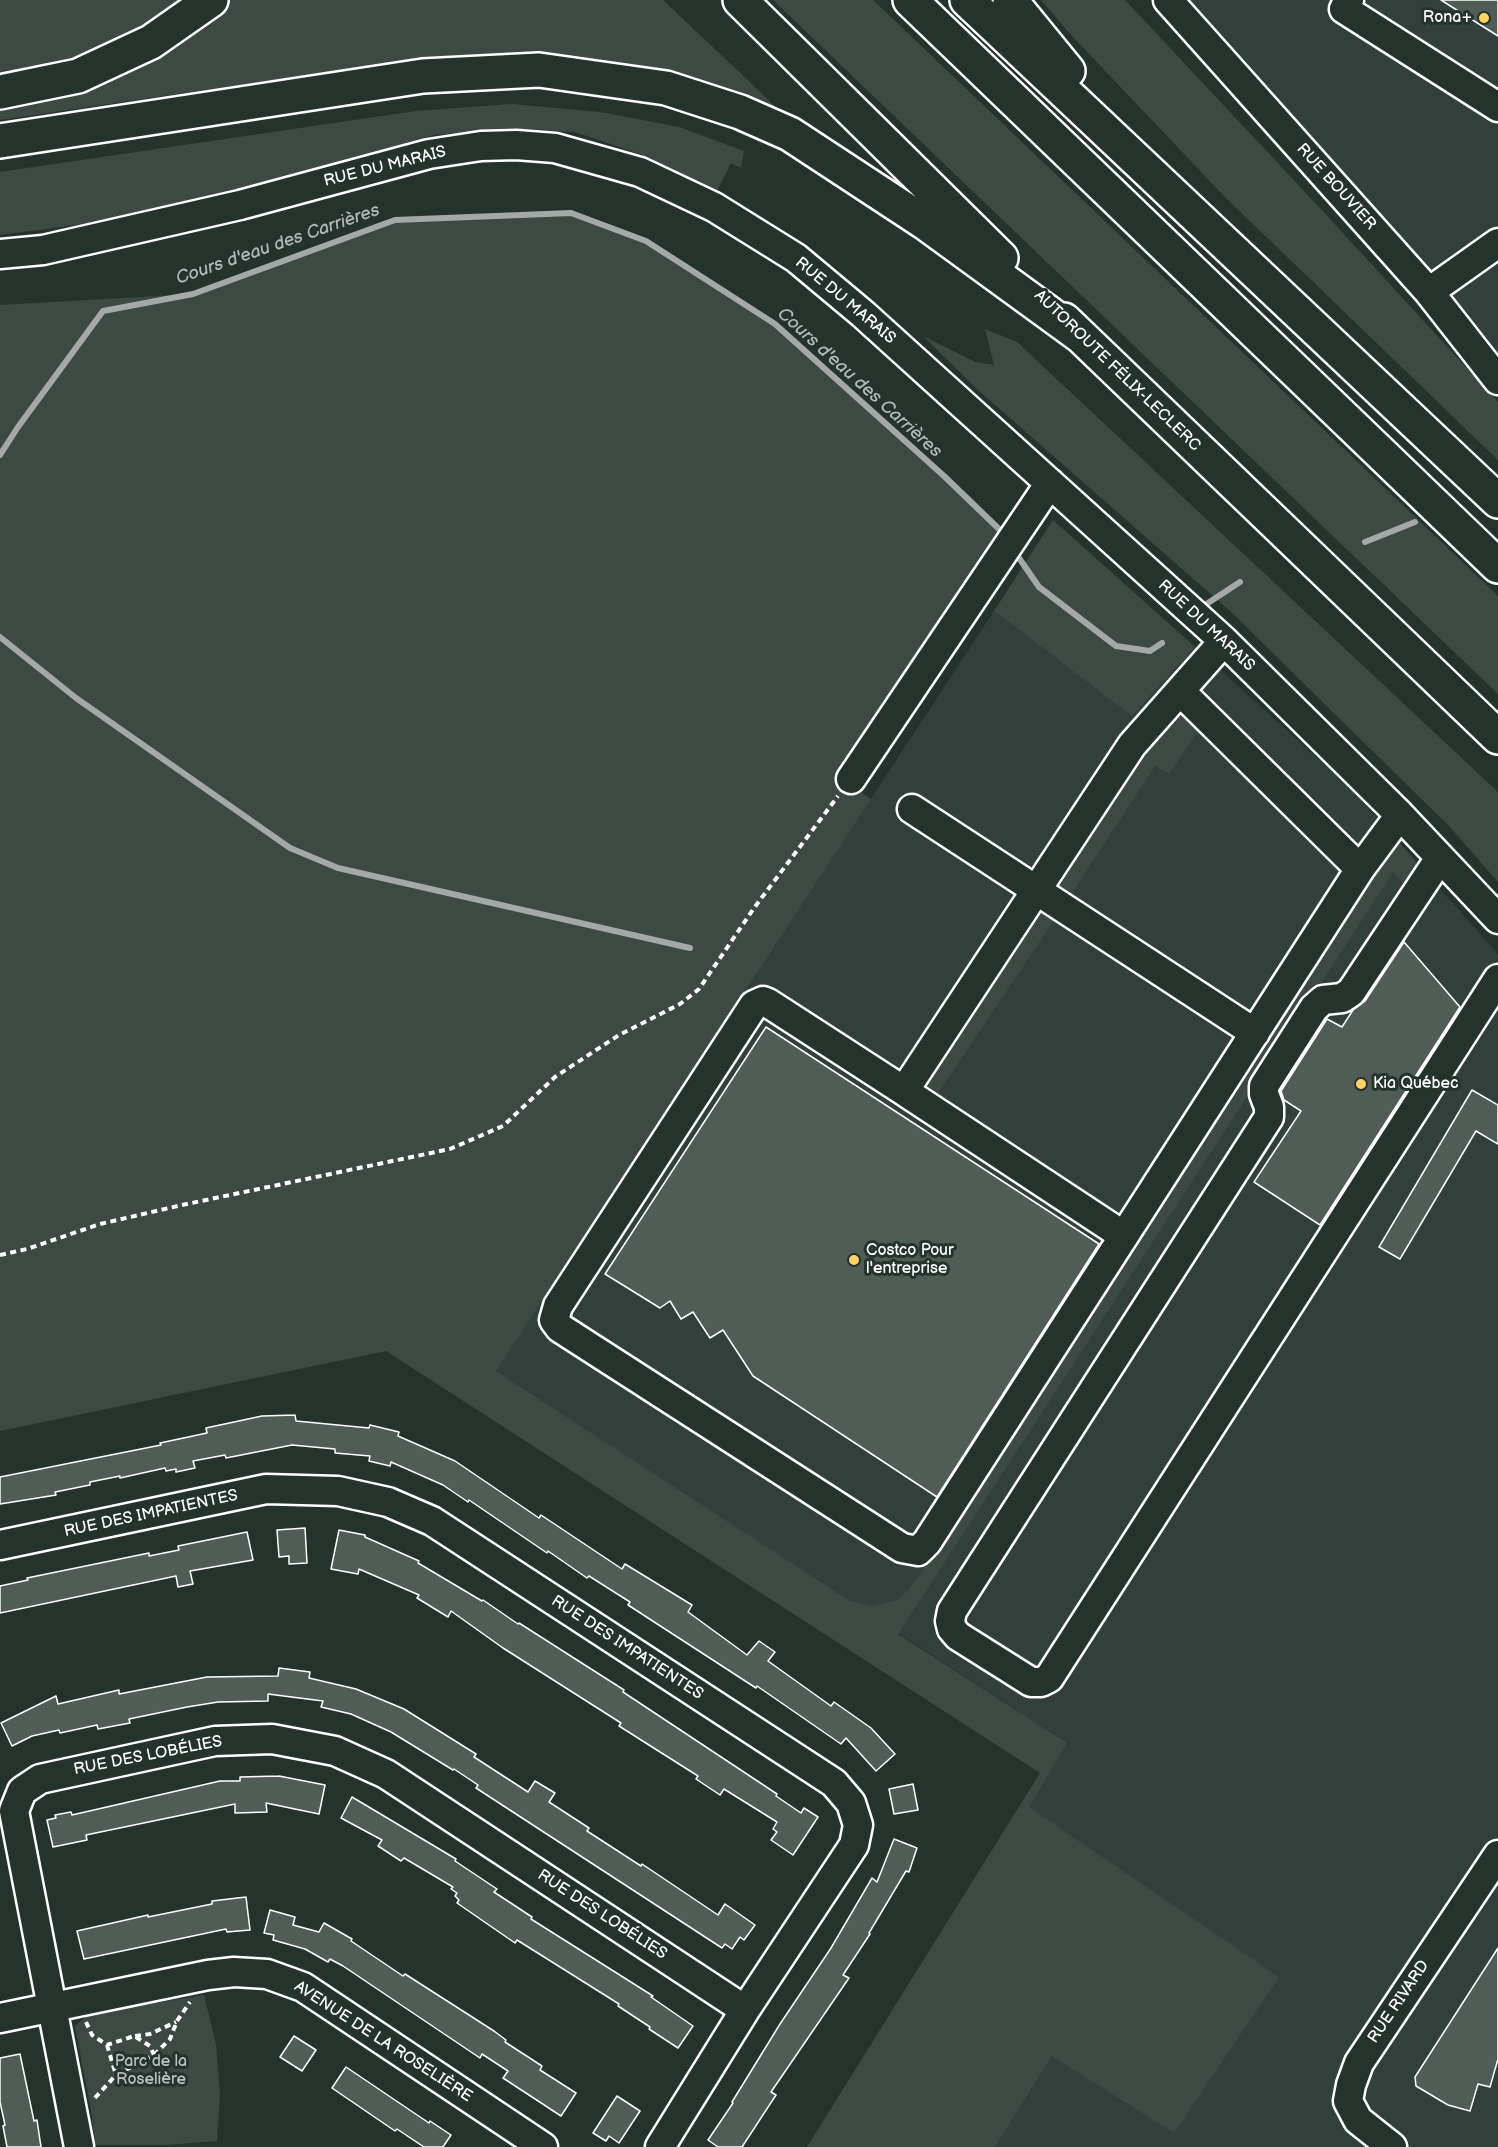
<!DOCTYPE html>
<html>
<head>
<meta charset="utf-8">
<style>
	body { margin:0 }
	canvas { display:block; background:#26332d }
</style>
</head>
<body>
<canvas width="1498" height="2147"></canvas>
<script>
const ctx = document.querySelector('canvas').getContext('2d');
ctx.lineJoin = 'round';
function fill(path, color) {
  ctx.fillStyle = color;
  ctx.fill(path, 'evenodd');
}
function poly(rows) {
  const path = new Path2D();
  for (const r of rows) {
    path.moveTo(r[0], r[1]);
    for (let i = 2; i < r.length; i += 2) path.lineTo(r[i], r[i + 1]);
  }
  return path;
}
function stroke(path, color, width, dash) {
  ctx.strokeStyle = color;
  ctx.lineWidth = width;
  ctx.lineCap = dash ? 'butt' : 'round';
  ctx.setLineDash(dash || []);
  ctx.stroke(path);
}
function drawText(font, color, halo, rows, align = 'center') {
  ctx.font = font + ' "Balsamiq Sans",sans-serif';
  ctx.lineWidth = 6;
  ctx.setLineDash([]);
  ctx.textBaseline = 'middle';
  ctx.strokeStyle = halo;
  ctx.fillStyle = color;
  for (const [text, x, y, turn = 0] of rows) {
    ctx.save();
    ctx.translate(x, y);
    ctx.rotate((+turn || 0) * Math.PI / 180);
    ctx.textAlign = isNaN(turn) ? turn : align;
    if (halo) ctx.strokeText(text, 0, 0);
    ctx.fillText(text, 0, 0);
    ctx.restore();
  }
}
fill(poly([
	[1168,0,1498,0,1498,380],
	[994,611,1132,716,1195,647,1348,786,1498,954,1498,2147,995,2147,1052,2056,1278,1977,1028,1807,1067,1743,496,1371]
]), '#333f3a');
fill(poly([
	[0,0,187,0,150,28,54,69,0,77],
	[223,0,663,0,795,125,509,57,422,58,0,120,0,100],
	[773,0,873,0,1498,596,1498,694],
	[1041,0,1125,0,1318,206,1498,402,1498,460,1226,198,1072,36],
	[511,104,600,112,679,127,744,151,741,168,731,163,717,191,646,156,575,132,505,128,433,135,225,196,128,218,0,235,0,172,416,111],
	[571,213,646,241,775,324,944,476,1000,530,836,775,871,799,496,1371,850,1601,872,1606,898,1600,908,1590,919,1576,1389,849,1396,843,1400,843,1418,864,1404,884,1393,872,898,1634,1067,1743,1029,1807,1279,1977,1174,2133,1052,2056,995,2147,807,2147,1040,1773,386,1351,0,1431,0,305,193,294,395,220],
	[985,329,1017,342,1498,792,1498,882,1450,827,1230,611,978,390,923,336,975,362,994,365],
	[1053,520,1195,647,1132,716,994,611],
	[1181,715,1186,716,1197,727,1197,732,1169,774,1155,766,1068,899,1057,889,1057,884,1140,754,1176,717],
	[1043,912,1055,919,935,1098,928,1092,925,1086,927,1079,1035,916],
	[204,1995,216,2044,220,2093,217,2141,167,2145,95,2145,92,2116,75,2026,89,2014]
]), '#3e4944');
stroke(poly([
	[0,455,18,427,103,311,193,294,395,220,571,213,646,241,775,324,944,476,1000,530],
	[1365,542,1415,522],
	[1019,558,1039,587,1116,646,1150,651,1162,643],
	[1208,603,1240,582],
	[0,637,76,698,290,848,338,868,690,948]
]), '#a4a9a7', 6);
const building = poly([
	[1441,0,1498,0,1498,36,1441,0],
	[1404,942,1460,1007,1320,1225,1254,1182,1301,1111,1284,1100,1281,1091,1327,1019,1342,1027,1353,1010,1365,1001,1404,942],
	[766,1027,1099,1244,937,1497,753,1376,723,1330,710,1338,693,1312,681,1319,670,1301,660,1308,605,1274,766,1027],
	[1472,1090,1498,1105,1498,1144,1476,1131,1400,1259,1379,1247,1472,1090],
	[295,1415,296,1421,369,1428,370,1425,399,1432,398,1436,455,1461,539,1518,541,1515,622,1569,625,1564,692,1605,688,1612,747,1655,759,1641,775,1652,768,1661,831,1706,834,1702,871,1728,895,1754,876,1771,846,1738,841,1744,757,1686,756,1688,628,1605,630,1602,589,1576,587,1578,548,1551,547,1553,469,1500,468,1502,443,1485,391,1462,390,1466,369,1461,370,1456,335,1453,335,1449,292,1445,226,1458,225,1455,193,1461,195,1468,176,1472,176,1469,166,1471,165,1468,120,1478,120,1476,90,1482,90,1485,55,1492,56,1495,0,1504,0,1477,161,1445,160,1443,207,1433,206,1428,262,1416,295,1415],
	[305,1528,307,1563,289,1564,289,1556,279,1557,277,1530,305,1528],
	[339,1530,365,1535,365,1537,419,1561,418,1563,482,1601,483,1600,518,1624,519,1623,624,1690,623,1692,777,1794,776,1796,801,1813,804,1808,818,1817,793,1855,771,1840,777,1832,773,1829,777,1822,724,1789,720,1795,696,1779,698,1776,619,1726,621,1723,503,1648,451,1611,448,1617,417,1598,419,1595,359,1569,358,1574,331,1569,339,1530],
	[247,1532,253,1560,190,1571,193,1584,178,1587,176,1576,0,1613,0,1586,28,1580,27,1578,149,1553,149,1556,179,1550,178,1546,247,1532],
	[279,1668,310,1672,309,1678,356,1689,404,1709,476,1754,474,1757,528,1792,535,1781,555,1793,549,1802,589,1828,587,1831,641,1866,642,1864,718,1915,725,1904,755,1925,744,1940,740,1937,732,1949,725,1944,722,1948,476,1788,478,1785,454,1769,453,1770,391,1732,351,1714,321,1707,323,1701,268,1694,268,1701,218,1702,187,1707,129,1719,130,1723,98,1729,97,1725,60,1733,59,1730,32,1736,12,1746,1,1723,56,1696,58,1704,119,1690,119,1694,207,1677,278,1676,279,1668],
	[279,1776,325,1785,319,1814,266,1803,267,1812,235,1813,235,1804,86,1835,87,1840,53,1847,47,1820,56,1818,55,1815,71,1812,72,1815,220,1781,240,1781,240,1777,279,1776],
	[913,1784,918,1810,894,1814,889,1789,913,1784],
	[352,1797,456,1859,455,1861,497,1889,494,1892,532,1917,531,1919,653,1996,651,1997,693,2026,678,2048,649,2029,650,2027,618,2006,619,2004,517,1940,515,1943,457,1903,459,1900,455,1896,457,1893,451,1889,453,1887,404,1858,401,1861,378,1846,382,1840,341,1818,352,1797],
	[894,1839,917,1848,909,1872,906,1871,869,1933,870,1934,843,1975,849,1978,771,2092,776,2095,742,2147,718,2147,708,2140,733,2103,732,2102,780,2024,831,1948,872,1878,877,1882,894,1839],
	[246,1897,250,1930,227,1932,226,1929,84,1959,77,1931,148,1915,148,1917,212,1904,212,1901,246,1897],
	[270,1910,295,1917,293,1925,319,1932,324,1923,352,1939,351,1941,403,1976,405,1974,494,2031,506,2040,505,2042,542,2066,540,2070,576,2093,561,2116,503,2078,508,2071,482,2054,480,2058,343,1966,330,1959,328,1962,305,1949,273,1940,274,1935,264,1933,270,1910],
	[1498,1948,1498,2059,1490,2087,1478,2084,1470,2111,1448,2105,1416,2086,1415,2077,1498,1948],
	[294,2036,316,2050,302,2071,280,2057,294,2036],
	[20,2054,34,2121,37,2120,41,2147,7,2147,3,2126,5,2125,0,2102,0,2058,20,2054],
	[346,2067,429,2123,430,2121,451,2135,443,2147,424,2147,397,2129,395,2131,332,2088,346,2067],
	[617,2096,640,2111,619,2143,609,2136,606,2141,593,2133,617,2096]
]);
fill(building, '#515c57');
stroke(building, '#fff', 1.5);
const minor = poly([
	[1168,0,1429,292,1498,380],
	[1349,0,1344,9,1498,107],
	[0,254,43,250,240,205,429,154,481,146,516,145,555,148,640,172,714,207,796,258,863,314,1224,641,1400,815,1498,919],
	[1429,292,1498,243],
	[1180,691,1360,869],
	[851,779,1050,483],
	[912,809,1255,1033],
	[1440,858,1351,992,1342,998,1323,1000,1314,1008,1264,1086,1264,1094,1269,1107,1269,1117,952,1611,950,1621,952,1629,958,1636,1031,1682,1041,1682,1049,1678,1498,979],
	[904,1091,768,1003,763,1001,754,1005,558,1306,554,1320,560,1328,902,1548,918,1551,927,1542,1360,869,1400,815],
	[1124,1236,904,1091,1132,745,1224,641],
	[0,1545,266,1489,338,1491,388,1502,432,1521,834,1783,851,1803,858,1825,854,1845,745,2010,660,2147],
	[0,2018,208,1975,234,1972,267,1974,303,1987,543,2147],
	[79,2147,14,1811,22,1791,40,1779,215,1741,272,1739,335,1751,386,1774,745,2010],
	[1392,2147,1358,2120,1348,2101,1351,2085,1359,2063,1498,1855]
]);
const highway = poly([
	[740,0,1001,258],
	[910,0,1498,566],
	[967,0,1498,501],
	[1010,0,1068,71],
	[0,92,78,76,151,42,211,0],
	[0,141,423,76,539,70,666,88,740,112,790,134,924,222,1079,335],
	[1064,320,1498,737]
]);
stroke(minor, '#fff', 33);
stroke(highway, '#fff', 38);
stroke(poly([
	[0,1255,27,1249,100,1224,182,1205,450,1149,503,1126,555,1077,619,1035,680,1004,699,989,754,908,838,796],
	[86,2022,92,2035,107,2045,134,2036,150,2046,154,2055,116,2075,93,2100],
	[135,2036,150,2034,176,2022],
	[107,2045,116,2075],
	[154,2055,170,2039,177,2021,190,2002]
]), '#fff', 4, [6, 4.5]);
stroke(minor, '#26332d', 28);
stroke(highway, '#26332d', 33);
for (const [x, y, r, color] of [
	[1484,18,6,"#ffd166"],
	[1361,1084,6,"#ffd166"],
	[854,1260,6,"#ffd166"]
]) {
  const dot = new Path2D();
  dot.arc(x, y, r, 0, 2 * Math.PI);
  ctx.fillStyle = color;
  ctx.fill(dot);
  stroke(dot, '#26332d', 2);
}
drawText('16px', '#fff', '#26332d', [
	["Rona+",1472,18,"right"],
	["Kia Québec",1373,1084],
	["Costco Pour",866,1251],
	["l'entreprise",866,1269]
], 'left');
drawText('16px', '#fff', '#26332d', [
	["RUE DU MARAIS",385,167,-14],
	["RUE BOUVIER",1336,187,48],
	["RUE DU MARAIS",845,301,40],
	["AUTOROUTE FÉLIX-LECLERC",1117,371,44],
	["RUE DU MARAIS",1206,626,43],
	["RUE DES IMPATIENTES",151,1514,-12],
	["RUE DES IMPATIENTES",627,1648,33],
	["RUE DES LOBÉLIES",148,1756,-11],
	["RUE DES LOBÉLIES",602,1915,33],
	["RUE RIVARD",1399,2002,-56],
	["AVENUE DE LA ROSELIÈRE",383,2042,33]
]);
drawText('16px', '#bbbfbe', '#26332d', [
	["Parc de la",151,2062],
	["Roselière",151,2080]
]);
drawText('italic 18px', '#b3b8b6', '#26332d', [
	["Cours d'eau des Carrières",278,245,-19],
	["Cours d'eau des Carrières",859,383,42]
]);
</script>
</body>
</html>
